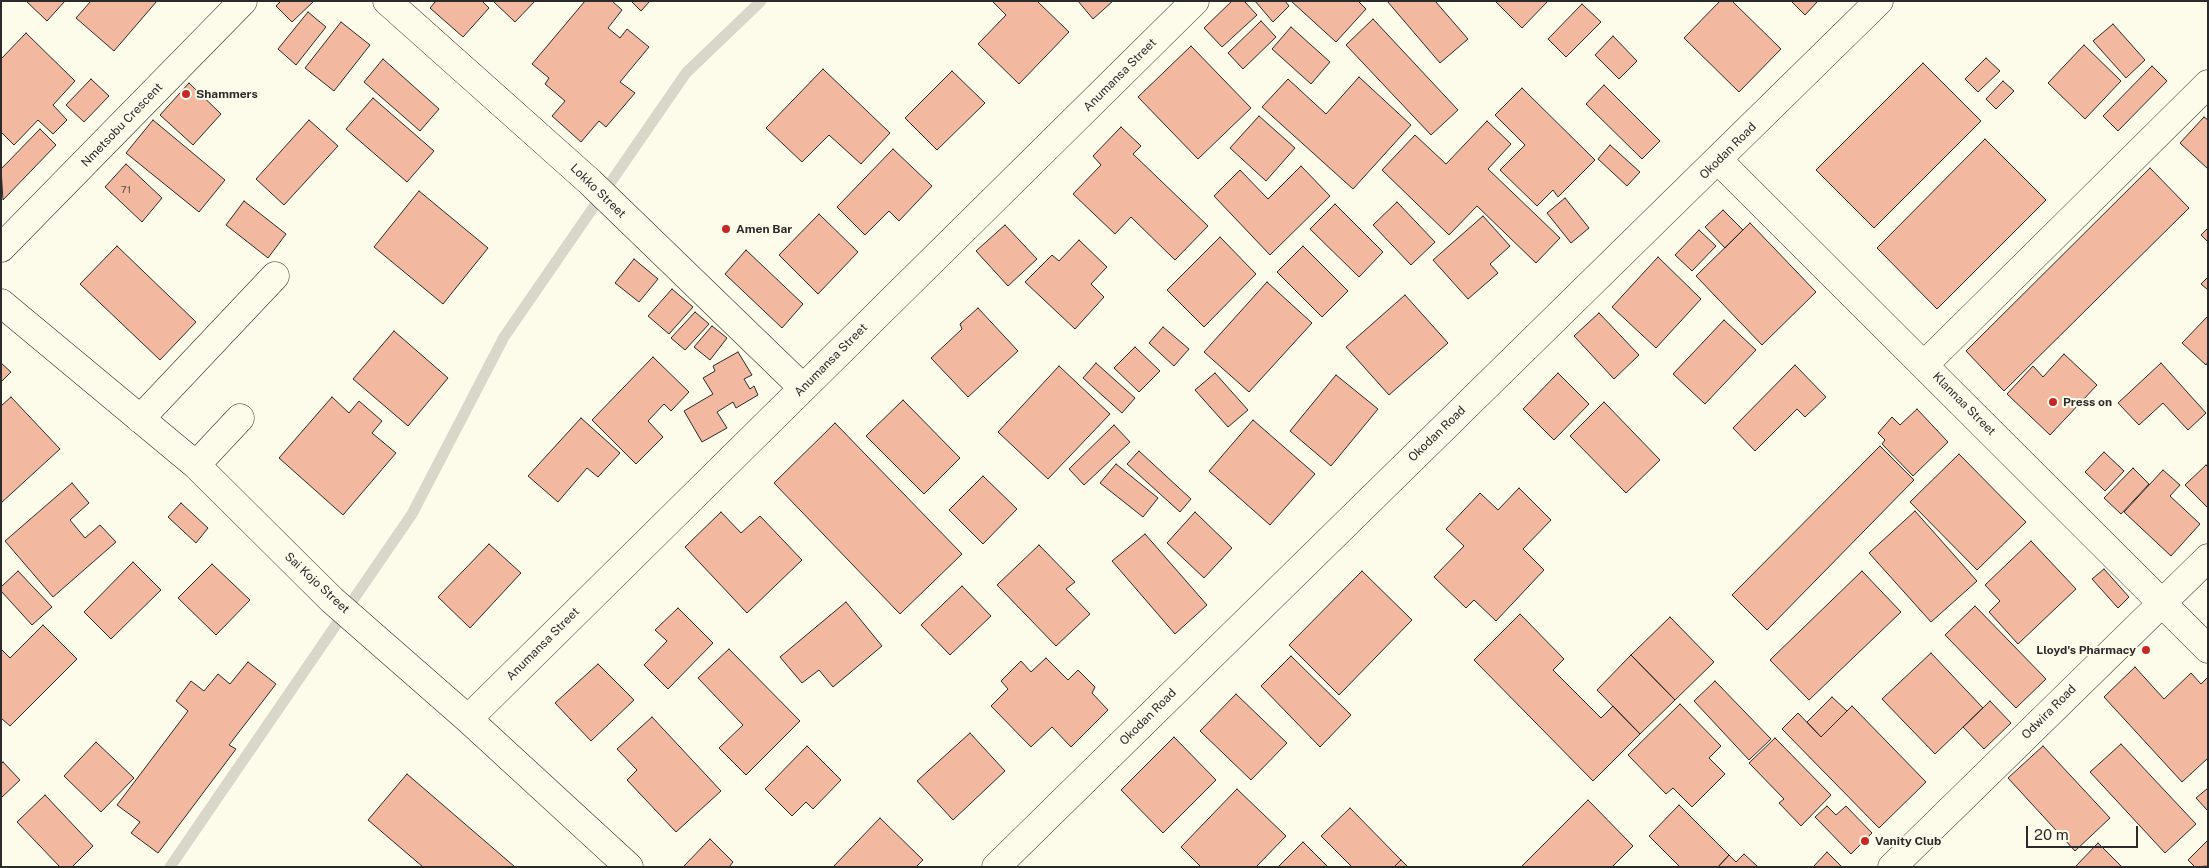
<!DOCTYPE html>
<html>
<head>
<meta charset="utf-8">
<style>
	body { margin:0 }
	#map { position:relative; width:2209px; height:868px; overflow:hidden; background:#fdfbea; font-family:"Public Sans",sans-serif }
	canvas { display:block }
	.frame { position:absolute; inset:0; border:2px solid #2b2b2b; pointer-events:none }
	.scale { position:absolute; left:2026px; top:826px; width:112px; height:22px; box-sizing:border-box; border:2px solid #2b2b2b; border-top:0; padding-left:6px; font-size:15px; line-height:18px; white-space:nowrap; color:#2b2b2b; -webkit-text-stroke:4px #fdfbea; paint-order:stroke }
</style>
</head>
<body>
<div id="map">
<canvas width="2209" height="868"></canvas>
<div class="frame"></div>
<div class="scale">20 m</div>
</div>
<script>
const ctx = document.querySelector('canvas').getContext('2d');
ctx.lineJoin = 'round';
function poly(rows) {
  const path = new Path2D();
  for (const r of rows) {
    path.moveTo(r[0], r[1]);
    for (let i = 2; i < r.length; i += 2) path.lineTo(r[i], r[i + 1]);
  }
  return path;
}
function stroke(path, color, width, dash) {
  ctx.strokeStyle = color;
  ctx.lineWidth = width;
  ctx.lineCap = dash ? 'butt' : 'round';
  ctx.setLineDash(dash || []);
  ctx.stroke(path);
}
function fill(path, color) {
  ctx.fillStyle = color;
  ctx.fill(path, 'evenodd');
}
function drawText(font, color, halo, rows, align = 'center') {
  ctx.font = font + ' "Public Sans",sans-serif';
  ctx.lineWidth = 4;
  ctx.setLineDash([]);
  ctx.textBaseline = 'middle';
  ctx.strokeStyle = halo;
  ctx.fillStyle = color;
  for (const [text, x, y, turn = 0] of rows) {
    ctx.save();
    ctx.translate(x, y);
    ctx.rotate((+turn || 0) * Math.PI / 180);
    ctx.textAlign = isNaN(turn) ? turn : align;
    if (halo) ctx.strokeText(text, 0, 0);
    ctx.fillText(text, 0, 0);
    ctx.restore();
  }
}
stroke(poly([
	[170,867,412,514,504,337,686,73,761,1]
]), '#d8d7c9', 11);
const building = poly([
	[26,1,65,1,47,21,26,1],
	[91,1,157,1,114,51,76,18,91,1],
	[281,1,314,1,292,22,276,6,281,1],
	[436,1,482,1,489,8,463,37,430,8,436,1],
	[493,1,535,1,515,22,493,1],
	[585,1,612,1,622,10,608,28,620,38,627,29,649,47,620,82,635,93,606,127,599,121,581,142,552,116,565,101,545,84,549,78,532,64,585,1],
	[631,1,650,1,641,11,631,1],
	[992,1,1037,1,1069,32,1019,84,978,44,1006,15,992,1],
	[1078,1,1113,1,1093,19,1078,1],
	[1232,1,1244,1,1257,15,1222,47,1204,28,1232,1],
	[1255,1,1285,1,1289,6,1273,22,1255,1],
	[1291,1,1358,1,1366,9,1336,42,1291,1],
	[1387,1,1435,1,1468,39,1440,63,1387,1],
	[1495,1,1548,1,1522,28,1495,1],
	[1720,1,1732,1,1781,49,1739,92,1684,38,1720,1],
	[1791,1,1818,1,1805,15,1791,1],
	[1582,4,1601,22,1566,57,1548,39,1582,4],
	[308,12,326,27,296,65,278,49,308,12],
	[1373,19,1458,110,1431,135,1346,45,1373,19],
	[1261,21,1276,37,1243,69,1228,53,1261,21],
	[341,22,370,45,334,91,305,68,341,22],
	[2113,24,2145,60,2126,78,2093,41,2113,24],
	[1291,27,1330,62,1311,84,1272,49,1291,27],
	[26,33,75,81,53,105,67,120,53,134,38,120,14,145,1,132,1,59,26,33],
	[1613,36,1637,61,1619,79,1595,55,1613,36],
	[2084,45,2121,81,2085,119,2048,83,2084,45],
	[1191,46,1251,108,1198,159,1138,97,1191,46],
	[1986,58,2000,71,1978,92,1965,79,1986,58],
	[383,59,439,109,420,131,364,82,383,59],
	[1923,63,1981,121,1874,228,1816,170,1923,63],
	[2152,66,2167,81,2118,131,2103,116,2152,66],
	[823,69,890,133,861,164,829,135,802,162,766,128,823,69],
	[952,71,985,103,937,150,905,118,952,71],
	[1359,77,1411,125,1353,189,1262,107,1288,79,1326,114,1359,77],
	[91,79,109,96,84,122,66,105,91,79],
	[2003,81,2014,91,1996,109,1986,99,2003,81],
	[189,83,221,114,193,145,160,115,189,83],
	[1604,85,1660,141,1642,159,1586,104,1604,85],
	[1522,88,1595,160,1558,197,1553,190,1537,206,1500,170,1525,145,1495,115,1522,88],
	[373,98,434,151,407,182,346,129,373,98],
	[1259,116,1295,148,1266,181,1230,148,1259,116],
	[2204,117,2208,120,2208,169,2180,143,2204,117],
	[153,120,225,180,199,212,126,153,153,120],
	[309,120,338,146,284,205,256,179,309,120],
	[1487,121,1511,144,1488,169,1560,238,1536,263,1477,206,1449,235,1382,170,1415,135,1446,164,1487,121],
	[1121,127,1141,146,1133,154,1208,226,1175,260,1131,217,1115,234,1073,194,1101,165,1093,156,1121,127],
	[40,129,56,145,3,200,1,169,40,129],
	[1985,139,2046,200,1937,309,1877,248,1985,139],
	[1610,145,1640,172,1627,186,1598,159,1610,145],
	[893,149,932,186,899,221,889,211,865,235,837,207,893,149],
	[126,164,162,198,142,222,105,187,126,164],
	[1301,166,1330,196,1270,255,1214,196,1240,170,1268,199,1301,166],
	[2150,168,2189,208,2004,391,1966,351,2150,168],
	[419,191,488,248,443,304,374,247,419,191],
	[1565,198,1589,228,1571,243,1547,213,1565,198],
	[244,201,286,234,268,258,226,225,244,201],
	[1397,202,1435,242,1411,265,1373,225,1397,202],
	[1335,204,1383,252,1359,277,1310,229,1335,204],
	[1723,210,1743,230,1725,248,1705,227,1723,210],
	[819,214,858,252,818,294,779,255,819,214],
	[1483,216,1510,246,1490,264,1498,273,1468,299,1433,260,1483,216],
	[1750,223,1816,292,1762,345,1696,276,1750,223],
	[1005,225,1037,259,1008,286,976,251,1005,225],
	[2208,228,2208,242,2201,235,2208,228],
	[1699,230,1716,246,1692,271,1675,255,1699,230],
	[1220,237,1256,274,1204,327,1167,290,1220,237],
	[1079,240,1107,267,1091,284,1104,297,1075,329,1025,282,1052,255,1059,261,1079,240],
	[117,246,196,322,160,360,80,284,117,246],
	[1303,246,1348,291,1322,317,1277,272,1303,246],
	[746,250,803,304,782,328,725,274,746,250],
	[1658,257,1701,299,1656,348,1612,307,1658,257],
	[634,259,658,279,639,302,615,283,634,259],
	[2208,277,2208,290,2201,284,2208,277],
	[1267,282,1312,323,1249,392,1204,352,1267,282],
	[672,289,693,307,669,334,648,316,672,289],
	[1405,295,1448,343,1389,395,1346,347,1405,295],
	[978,308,1018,351,968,397,931,358,962,329,960,324,978,308],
	[695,312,709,324,685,350,671,338,695,312],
	[1599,313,1639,355,1614,379,1574,336,1599,313],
	[2208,316,2208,362,2206,365,2182,343,2208,316],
	[1724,320,1756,350,1705,404,1673,374,1724,320],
	[712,326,727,338,710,360,694,347,712,326],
	[1163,327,1189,349,1174,366,1149,343,1163,327],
	[394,331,448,378,408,426,353,379,394,331],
	[1135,347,1160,371,1139,392,1114,368,1135,347],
	[738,352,752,375,744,379,750,389,754,386,758,395,736,408,733,402,717,412,727,428,702,442,684,411,713,394,703,378,715,371,713,366,738,352],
	[2064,354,2097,385,2050,435,2007,394,2033,366,2043,377,2064,354],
	[653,357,689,392,671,411,664,404,648,421,663,437,636,464,592,420,653,357],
	[1,363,11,372,1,382,1,363],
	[1096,363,1135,398,1122,413,1083,378,1096,363],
	[2161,363,2206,413,2188,430,2163,403,2139,425,2118,403,2161,363],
	[1795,365,1826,397,1805,417,1797,409,1755,451,1733,428,1795,365],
	[1059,366,1110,414,1048,479,998,432,1059,366],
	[1215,373,1248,410,1228,427,1195,390,1215,373],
	[1558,373,1589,404,1554,440,1523,409,1558,373],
	[1336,375,1378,409,1331,466,1290,431,1336,375],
	[11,397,60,449,1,503,1,406,11,397],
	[332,397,349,413,359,401,382,421,372,433,396,453,343,515,279,458,332,397],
	[903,400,960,458,924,494,866,436,903,400],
	[1604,402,1660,460,1626,493,1570,436,1604,402],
	[1917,409,1948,442,1913,476,1882,444,1885,440,1878,433,1892,417,1900,425,1917,409],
	[581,418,620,453,598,477,587,468,558,502,528,476,581,418],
	[1253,420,1315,474,1270,525,1209,471,1253,420],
	[835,423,962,554,900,614,774,483,835,423],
	[1114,425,1130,442,1084,485,1069,469,1114,425],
	[1880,446,1914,480,1767,630,1732,595,1880,446],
	[1139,451,1191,499,1180,512,1127,464,1139,451],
	[2104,452,2124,471,2105,491,2085,472,2104,452],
	[1959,454,2026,522,1977,570,1910,502,1959,454],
	[1116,464,1158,498,1143,517,1100,483,1116,464],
	[2206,465,2208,467,2208,508,2185,485,2206,465],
	[2133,468,2149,484,2121,514,2104,498,2133,468],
	[2163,470,2180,485,2170,496,2200,524,2171,556,2124,512,2163,470],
	[983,476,1017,509,983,544,949,510,983,476],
	[72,483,89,503,70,520,85,538,100,525,116,542,53,597,5,541,72,483],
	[1519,488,1551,520,1523,549,1544,570,1496,621,1474,600,1466,608,1434,577,1464,546,1446,529,1480,493,1498,510,1519,488],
	[181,503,208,528,196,543,168,517,181,503],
	[1915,511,1977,581,1931,622,1869,553,1915,511],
	[721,512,741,533,760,516,802,560,747,613,685,547,721,512],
	[1195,512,1232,548,1204,578,1167,543,1195,512],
	[1145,534,1207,605,1175,634,1112,561,1145,534],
	[2031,541,2076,589,2018,644,1989,612,2000,601,1985,585,2031,541],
	[489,544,521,573,470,628,438,597,489,544],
	[1039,545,1075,582,1066,589,1090,614,1056,646,997,585,1039,545],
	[133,562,161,590,111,639,84,612,133,562],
	[212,564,250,600,216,635,178,598,212,564],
	[2104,569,2129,597,2118,608,2092,579,2104,569],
	[18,571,52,607,32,625,1,591,1,587,18,571],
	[1362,571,1412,620,1339,695,1289,645,1362,571],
	[1862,571,1901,612,1809,700,1770,660,1862,571],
	[962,586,991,616,950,655,921,625,962,586],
	[846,602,882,646,833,687,819,670,802,683,780,657,846,602],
	[1975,606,2046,679,2016,708,1945,635,1975,606],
	[678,608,713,643,668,689,644,665,667,641,655,630,678,608],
	[1520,614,1564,659,1553,670,1601,718,1613,706,1640,734,1593,781,1474,660,1520,614],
	[1670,617,1714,662,1675,700,1631,655,1670,617],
	[43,625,77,659,10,726,1,718,1,649,10,658,43,625],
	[729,649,800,721,746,775,719,748,743,725,698,678,729,649],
	[1931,653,1983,708,1935,754,1882,699,1931,653],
	[1631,655,1675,700,1640,734,1597,690,1631,655],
	[1291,656,1351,715,1320,747,1261,686,1291,656],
	[1046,658,1068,680,1078,670,1095,687,1092,693,1108,710,1071,747,1052,727,1031,747,991,706,1008,689,1001,681,1021,661,1031,672,1046,658],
	[248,662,276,684,229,745,236,749,158,853,131,833,140,822,117,805,188,711,176,701,191,681,204,691,218,674,230,684,248,662],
	[598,664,634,700,591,741,555,703,598,664],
	[2135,667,2164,699,2191,673,2201,684,2208,677,2208,758,2182,782,2104,697,2135,667],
	[1715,681,1771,739,1749,760,1694,701,1715,681],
	[1236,694,1287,743,1251,780,1200,731,1236,694],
	[1832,697,1847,711,1821,737,1807,722,1832,697],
	[1990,701,2011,723,1984,749,1963,727,1990,701],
	[1680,704,1721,746,1709,758,1725,774,1692,807,1673,788,1666,794,1628,755,1680,704],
	[1852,706,1926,782,1879,828,1782,729,1798,713,1821,737,1852,706],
	[652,717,721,791,676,832,627,780,637,770,617,749,652,717],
	[970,733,1005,771,953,820,917,781,970,733],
	[1174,737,1216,780,1163,833,1121,790,1174,737],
	[1775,738,1831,795,1801,826,1779,803,1784,799,1749,763,1775,738],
	[96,742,134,778,101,812,64,776,96,742],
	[2121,744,2196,824,2165,853,2090,772,2121,744],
	[807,746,841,780,813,809,806,802,792,816,765,789,807,746],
	[2043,746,2110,818,2075,851,2008,778,2043,746],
	[3,762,20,780,1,798,1,764,3,762],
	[407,774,515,867,423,867,368,820,407,774],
	[2208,788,2208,811,2196,798,2208,788],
	[1237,789,1286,836,1256,867,1201,867,1181,847,1237,789],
	[45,795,93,846,72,867,60,867,17,822,45,795],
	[1588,800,1633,846,1612,867,1521,867,1588,800],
	[1679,805,1729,855,1718,867,1680,867,1649,836,1679,805],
	[1827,806,1836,815,1846,806,1872,833,1851,854,1815,817,1827,806],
	[1350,808,1401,860,1394,867,1352,867,1321,836,1350,808],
	[880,818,923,860,916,867,833,867,880,818],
	[710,839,733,862,729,867,683,867,710,839],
	[2208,840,2208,866,2195,867,2188,860,2208,840],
	[1303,842,1328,867,1278,867,1303,842],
	[2098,843,2122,867,2075,867,2098,843],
	[1827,852,1842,867,1813,867,1827,852],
	[1744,854,1758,867,1718,867,1729,855,1736,862,1744,854],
	[1401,860,1408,867,1394,867,1401,860]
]);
fill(building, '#f2b8a0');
stroke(building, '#2b2b2b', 1);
const minor = poly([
	[387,1,590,182,803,388],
	[1718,160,2208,649],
	[1,248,243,1],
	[1,303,196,465,332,600,468,719,629,867],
	[1924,365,2208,84],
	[140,419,275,276],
	[196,465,240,418],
	[468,719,1195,1],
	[996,867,1879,1],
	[1892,867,2208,558]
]);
stroke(minor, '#2b2b2b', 29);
stroke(minor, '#fdfbea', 28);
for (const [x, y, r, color] of [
	[186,94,5,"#c62828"],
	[726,229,5,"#c62828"],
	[2053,402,5,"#c62828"],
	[2146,650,5,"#c62828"],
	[1865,841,5,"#c62828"]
]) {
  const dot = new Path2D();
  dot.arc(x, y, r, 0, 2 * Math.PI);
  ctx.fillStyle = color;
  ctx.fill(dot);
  stroke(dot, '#fdfbea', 2);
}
drawText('10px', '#5d4e48', null, [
	["71",126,190]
]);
drawText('12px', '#2b2b2b', '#fdfbea', [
	["Anumansa Street",1120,75,-45],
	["Nmetsobu Crescent",122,125,-46],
	["Okodan Road",1728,151,-45],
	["Lokko Street",598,191,44],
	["Anumansa Street",831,360,-45],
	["Klannaa Street",1964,404,45],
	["Okodan Road",1437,434,-44],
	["Sai Kojo Street",317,583,43],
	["Anumansa Street",543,644,-45],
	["Odwira Road",2049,712,-45],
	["Okodan Road",1148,717,-45]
]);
drawText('bold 12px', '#2b2b2b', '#fdfbea', [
	["Shammers",196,94],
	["Amen Bar",736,229],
	["Press on",2063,402],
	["Lloyd's Pharmacy",2136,650,"right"],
	["Vanity Club",1875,841]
], 'left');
</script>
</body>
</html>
